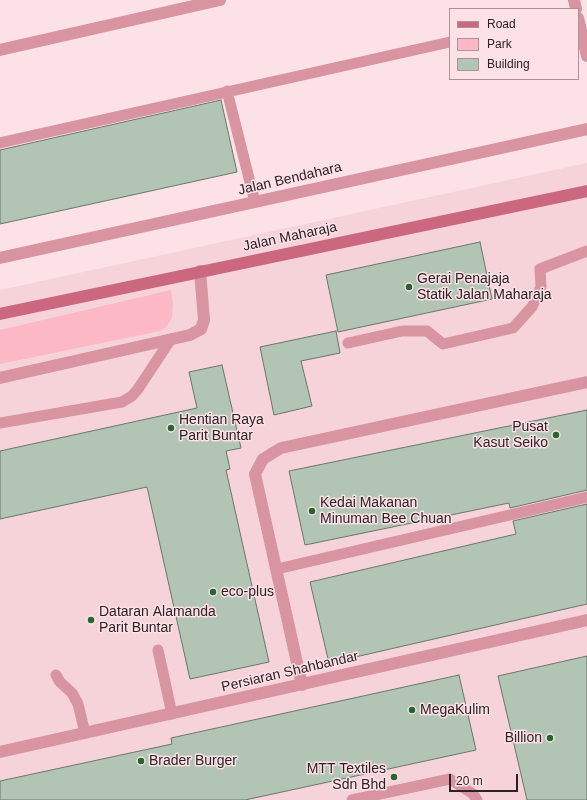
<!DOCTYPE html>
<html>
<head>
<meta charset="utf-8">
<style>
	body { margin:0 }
	#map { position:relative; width:587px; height:800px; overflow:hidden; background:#fce1e6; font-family:Helvetica,sans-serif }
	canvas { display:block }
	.legend { position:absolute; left:449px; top:8px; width:130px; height:72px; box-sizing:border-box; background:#fce1e6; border:1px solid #a99598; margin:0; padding:5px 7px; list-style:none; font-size:12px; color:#2c2224 }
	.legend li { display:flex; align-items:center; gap:8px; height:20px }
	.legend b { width:20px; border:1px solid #a99598 }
	.scale { position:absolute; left:449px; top:774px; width:69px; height:18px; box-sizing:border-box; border:2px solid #2c2224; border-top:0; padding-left:5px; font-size:12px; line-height:14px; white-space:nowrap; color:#2c2224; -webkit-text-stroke:3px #fce1e6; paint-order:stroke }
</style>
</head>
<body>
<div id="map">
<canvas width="587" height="800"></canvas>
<ul class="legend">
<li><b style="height:5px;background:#cb687f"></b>Road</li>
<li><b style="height:11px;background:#fcb8c5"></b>Park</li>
<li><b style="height:11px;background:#b2c4b3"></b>Building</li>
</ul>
<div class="scale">20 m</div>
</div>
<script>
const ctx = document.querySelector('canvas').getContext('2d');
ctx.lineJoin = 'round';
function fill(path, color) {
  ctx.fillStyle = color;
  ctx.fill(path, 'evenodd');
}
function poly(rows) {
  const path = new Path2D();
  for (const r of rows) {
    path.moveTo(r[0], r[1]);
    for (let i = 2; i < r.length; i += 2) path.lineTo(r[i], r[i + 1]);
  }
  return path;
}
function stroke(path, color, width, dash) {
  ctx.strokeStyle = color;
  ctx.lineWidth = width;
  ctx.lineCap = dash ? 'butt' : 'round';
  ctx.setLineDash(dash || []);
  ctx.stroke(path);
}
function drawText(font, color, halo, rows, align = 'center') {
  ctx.font = font + ' Helvetica,sans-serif';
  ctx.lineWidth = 3;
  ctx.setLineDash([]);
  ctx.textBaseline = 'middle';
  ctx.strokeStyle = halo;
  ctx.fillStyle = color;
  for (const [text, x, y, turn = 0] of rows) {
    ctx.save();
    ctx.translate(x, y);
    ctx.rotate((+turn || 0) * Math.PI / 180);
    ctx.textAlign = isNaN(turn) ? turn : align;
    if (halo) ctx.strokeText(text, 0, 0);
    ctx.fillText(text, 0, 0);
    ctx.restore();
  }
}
fill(poly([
	[587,163,587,800,0,800,0,290]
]), '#f6d3d9');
fill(poly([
	[171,290,173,304,172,318,166,327,160,331,0,364,0,330]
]), '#fcb8c5');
const building = poly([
	[221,100,237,172,0,224,0,150,221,100],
	[480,242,492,299,338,332,326,275,480,242],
	[336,331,340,353,301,361,312,406,274,415,260,347,336,331],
	[222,365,241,448,226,451,230,469,226,470,269,662,190,679,147,487,0,519,0,451,197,408,189,372,222,365],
	[587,410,587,490,510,508,509,503,305,545,289,471,587,410],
	[587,504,587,604,329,663,310,582,516,534,513,521,587,504],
	[587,656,587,800,527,800,498,676,587,656],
	[459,675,476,750,245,800,0,800,0,781,172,744,171,738,459,675]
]);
fill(building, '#b2c4b3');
stroke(building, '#69786a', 1);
stroke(poly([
	[227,91,255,202],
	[0,143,450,42],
	[348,343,402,331,427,331,443,344,513,328,532,307,541,287,540,269,587,251],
	[0,423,122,402,132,396,138,389,171,339],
	[277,569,587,497],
	[158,650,172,714],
	[56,675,60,682,72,693,78,704,85,733],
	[352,800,450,779,473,794,477,800]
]), '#d994a2', 11);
stroke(poly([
	[574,0,576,9],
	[578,18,587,56],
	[0,50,220,0],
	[0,258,587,129],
	[0,378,190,335,201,329,204,320,200,271],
	[302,685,255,474,263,459,281,448,587,382],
	[0,752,587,620]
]), '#d994a2', 12);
stroke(poly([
	[0,314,587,191]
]), '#cb687f', 12);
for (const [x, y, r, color] of [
	[409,287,4,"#246630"],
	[171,428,4,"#246630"],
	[556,435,4,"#246630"],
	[312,511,4,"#246630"],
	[213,592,4,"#246630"],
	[91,620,4,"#246630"],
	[412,710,4,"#246630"],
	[550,738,4,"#246630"],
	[141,761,4,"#246630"],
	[394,777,4,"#246630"]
]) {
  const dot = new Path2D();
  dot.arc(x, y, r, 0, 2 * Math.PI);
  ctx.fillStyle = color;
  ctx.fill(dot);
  stroke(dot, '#fce1e6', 1.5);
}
drawText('14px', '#2c2224', '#fce1e6', [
	["Jalan Bendahara",290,179,-13],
	["Jalan Maharaja",290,237,-12],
	["Persiaran Shahbandar",290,672,-13]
]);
drawText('14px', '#2c2224', '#fce1e6', [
	["Gerai Penajaja",417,279],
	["Statik Jalan Maharaja",417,295],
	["Hentian Raya",179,420],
	["Parit Buntar",179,436],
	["Pusat",548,427,"right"],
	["Kasut Seiko",548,443,"right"],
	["Kedai Makanan",320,503],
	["Minuman Bee Chuan",320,519],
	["eco-plus",221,592],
	["Dataran Alamanda",99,612],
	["Parit Buntar",99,628],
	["MegaKulim",420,710],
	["Billion",542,738,"right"],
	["Brader Burger",149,761],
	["MTT Textiles",386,769,"right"],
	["Sdn Bhd",386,785,"right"]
], 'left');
</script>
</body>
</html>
